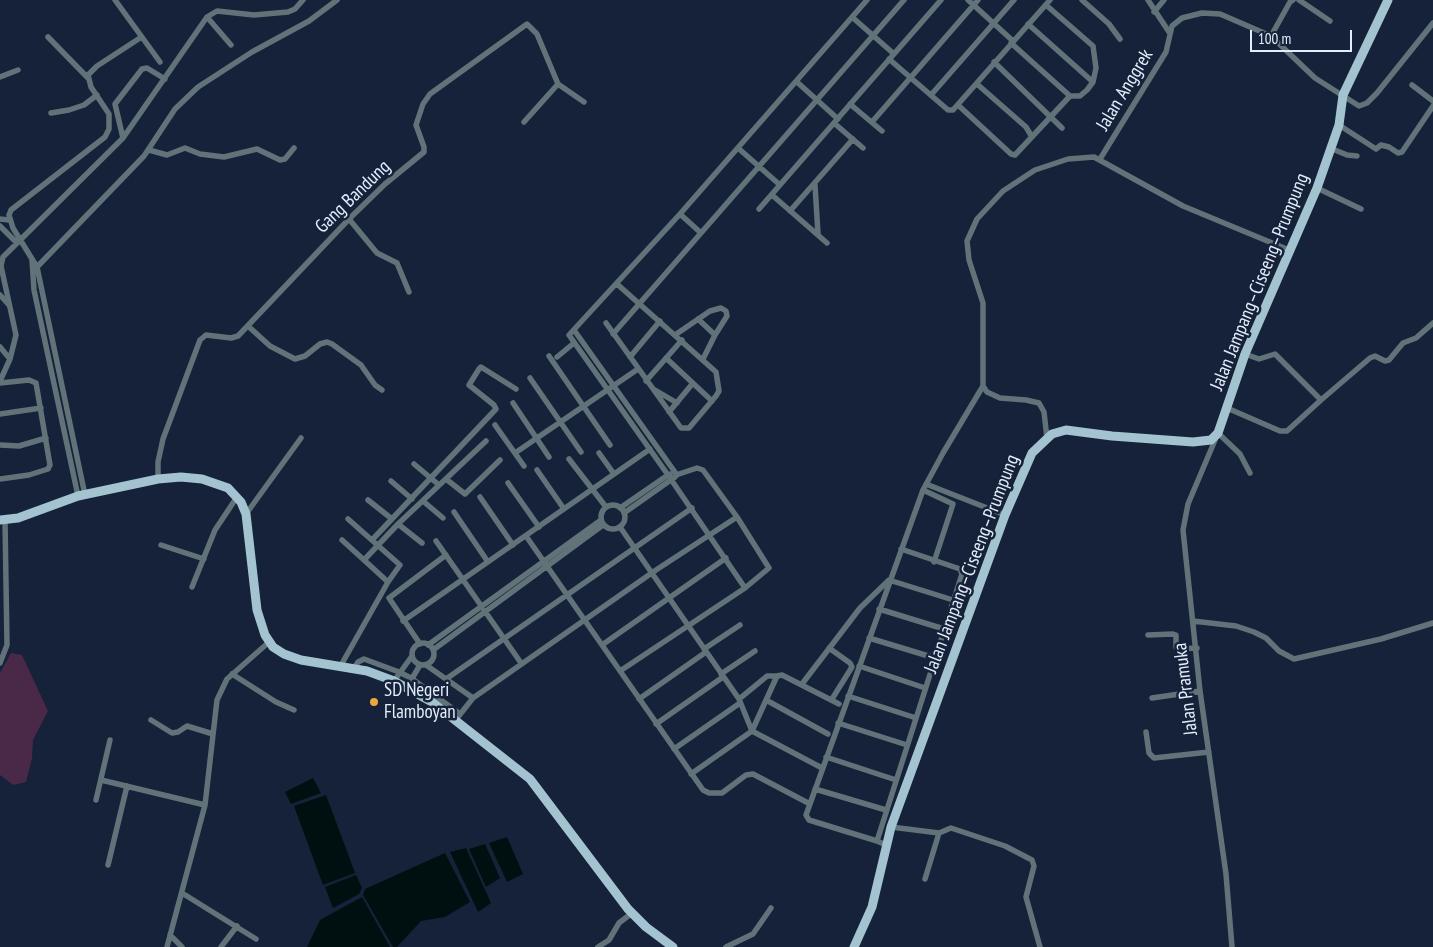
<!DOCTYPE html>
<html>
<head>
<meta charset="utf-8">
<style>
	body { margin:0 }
	#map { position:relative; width:1433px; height:947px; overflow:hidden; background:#152239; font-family:"PT Sans Narrow",sans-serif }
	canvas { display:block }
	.scale { position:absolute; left:1250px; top:30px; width:102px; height:22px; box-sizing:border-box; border:2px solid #e4edfd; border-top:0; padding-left:6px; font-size:15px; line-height:18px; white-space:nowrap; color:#e4edfd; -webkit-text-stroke:4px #152239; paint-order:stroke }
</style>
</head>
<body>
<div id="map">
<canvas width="1433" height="947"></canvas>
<div class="scale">100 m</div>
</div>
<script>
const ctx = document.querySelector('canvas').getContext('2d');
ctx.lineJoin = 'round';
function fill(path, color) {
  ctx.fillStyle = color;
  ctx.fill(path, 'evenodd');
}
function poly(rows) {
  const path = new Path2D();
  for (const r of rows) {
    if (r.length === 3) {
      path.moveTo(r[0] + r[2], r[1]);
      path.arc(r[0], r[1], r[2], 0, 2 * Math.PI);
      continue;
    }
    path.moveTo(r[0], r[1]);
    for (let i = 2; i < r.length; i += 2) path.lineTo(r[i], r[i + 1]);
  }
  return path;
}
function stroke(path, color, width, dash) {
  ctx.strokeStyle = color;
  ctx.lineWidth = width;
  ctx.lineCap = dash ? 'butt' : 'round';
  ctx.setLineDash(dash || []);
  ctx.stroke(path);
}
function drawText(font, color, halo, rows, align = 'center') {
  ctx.font = font + ' "PT Sans Narrow",sans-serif';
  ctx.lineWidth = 5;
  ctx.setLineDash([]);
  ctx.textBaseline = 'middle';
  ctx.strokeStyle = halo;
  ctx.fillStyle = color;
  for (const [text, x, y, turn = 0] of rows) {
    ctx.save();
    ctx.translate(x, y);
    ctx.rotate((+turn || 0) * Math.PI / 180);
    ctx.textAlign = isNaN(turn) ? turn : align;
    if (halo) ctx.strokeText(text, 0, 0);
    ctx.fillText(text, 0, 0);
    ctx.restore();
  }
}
fill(poly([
	[11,653,22,655,48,711,33,740,32,758,26,782,13,785,0,775,0,673]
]), '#4a2847');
fill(poly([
	[313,778,321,793,291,804,285,792],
	[326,795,355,873,323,885,294,806],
	[507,837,523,874,507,882,489,843],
	[485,844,500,878,486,887,469,849],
	[466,848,491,903,478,912,450,852],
	[445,853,470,902,445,917,421,921,397,947,393,947,363,895,365,889],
	[356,875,362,888,359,894,333,908,325,887],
	[362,897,390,947,307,947,320,920]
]), '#001010');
stroke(poly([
	[115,0,160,62],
	[968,0,1013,41],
	[1082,0,1109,24,1120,39],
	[1148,0,1169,32],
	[1299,0,1330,21],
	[1154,12,1164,0],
	[207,17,231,45],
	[852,17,894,54],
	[1028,24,1093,82],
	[1271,36,1290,2,1293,0],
	[48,37,88,78],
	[1011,43,1070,96],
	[889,59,948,110,953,110,1050,0],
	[994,62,1062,128],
	[0,77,18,70],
	[797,82,838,119],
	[977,84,1026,127,1032,137],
	[1412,85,1433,101],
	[931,95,1014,0],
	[850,104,882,131],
	[958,105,1011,154,1015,155,1070,96,1080,96,1087,90,1093,82,1096,68,1093,46,1046,5],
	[51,113,69,110,84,105,97,95],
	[524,122,558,84],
	[872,122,978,0],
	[834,123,863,148],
	[1339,125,1376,149,1381,145,1389,147,1398,153,1402,152,1433,106],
	[123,138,115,104,142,69,147,68,165,79],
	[738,148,780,185],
	[1330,148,1347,155,1357,156],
	[149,150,167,155,185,148,200,154,224,157,257,149,280,160,285,159,294,148],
	[1100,159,1166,52,1172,26,1182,18,1202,13,1220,14,1271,36,1315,78,1359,106,1367,103,1377,93,1433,23],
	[815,185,818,234],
	[1317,188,1361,209],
	[772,195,827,243],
	[759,209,941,0],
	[790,211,853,139],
	[680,214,701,233],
	[0,219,9,220],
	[349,219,377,253,397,263,409,292],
	[0,226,16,242],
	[32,260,34,290,78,496],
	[37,267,144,156,175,109,198,87,252,52,309,21,337,0],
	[0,295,9,305],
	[698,319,715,335],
	[606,323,681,428,689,428,716,396,719,391,716,372,617,284],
	[248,326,270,346,295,359,305,356,320,344,327,342,332,344,361,365,375,385,382,390],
	[574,330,677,475],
	[613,334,904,0],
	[675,335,710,311,721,308,726,311,727,316,715,335,703,359],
	[0,347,10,359],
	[549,356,610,445],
	[557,357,574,343],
	[630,357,660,321],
	[666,358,712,401],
	[530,378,581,452],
	[0,381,10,359,16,335,1,266,3,257,123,138,207,17,217,11,254,15,288,12,295,9,303,0],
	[646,381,682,340],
	[0,383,29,380,36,383,50,465,48,469,29,475,0,479],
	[655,390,677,403],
	[1321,400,1370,358,1375,356,1385,361,1389,360,1403,343,1416,338,1433,323],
	[513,403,549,457],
	[1227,408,1280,431,1287,431,1321,400,1275,354,1259,359,1245,354],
	[669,412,693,383],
	[0,414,41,408],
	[495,425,524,466],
	[1047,438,1044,412,1039,403,1026,400,1000,398,987,392,983,386,983,303,969,260,967,241,977,219,1003,191,1035,170,1068,159,1094,157,1183,206,1289,250],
	[0,445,19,446,46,438],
	[515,453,638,369],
	[599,453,614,474],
	[569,459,606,507],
	[414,464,439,485],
	[537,470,564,509],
	[670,474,668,475,745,588],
	[158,479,158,462,163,439,200,340,206,335,231,338,238,336,349,219,385,184,424,152,424,147,416,125,423,104,430,94,527,24,537,34,558,84,584,102],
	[446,479,465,494,500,460],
	[391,481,412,499],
	[508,483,539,527],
	[926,484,1005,515],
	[923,490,943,453,983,386],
	[85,495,37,267,13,228,9,215,11,210,105,137,109,129,109,114,91,87,88,75,97,66,140,38],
	[480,497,513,545],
	[368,500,392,519],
	[423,501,443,518],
	[613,517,12],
	[620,508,668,475,569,335,680,214,867,0],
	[454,512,488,562],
	[624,513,675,477],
	[246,514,301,438],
	[348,519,400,565,388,582],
	[398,524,422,543],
	[620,527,739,699,752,731,822,768],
	[526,536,703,790,709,793,722,793,746,775,753,774,810,804],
	[342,540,364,560],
	[372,540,496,409,494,405,469,385,479,369,481,367,516,389],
	[436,541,521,663],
	[161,545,204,559],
	[192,587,215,530,237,497],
	[879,609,944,629],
	[403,621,650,449],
	[1193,621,1236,626,1254,632,1266,638,1279,651,1294,659,1381,639,1433,623],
	[1148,635,1173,634,1176,635,1176,647,1179,649,1197,648],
	[869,638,935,658],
	[423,654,11],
	[420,644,389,598,446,555],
	[428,645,601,520],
	[602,645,726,558],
	[829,648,850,663,852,667,832,699],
	[704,649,740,625],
	[433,650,603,525],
	[0,663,7,645,5,520],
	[426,665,473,698,656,570,737,517],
	[859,666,925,688],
	[340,667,388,582,364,560,398,524,486,441],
	[354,668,358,662,364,659,399,672,411,678,460,714],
	[620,671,745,588,769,568,737,517,703,470,697,468,679,474],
	[232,674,276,702,294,710],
	[721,674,755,651],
	[446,679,692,508],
	[394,681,412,656],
	[802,684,860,608,889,580,953,600],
	[407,687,420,665],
	[848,696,916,718],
	[1152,698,1200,691],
	[639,699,706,652],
	[739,699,767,676,777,676],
	[766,700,828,734],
	[458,717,473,698],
	[151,720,172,733,178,732,187,726,213,734],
	[838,723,907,745],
	[656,724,723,677],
	[1146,732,1149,753,1154,758,1209,752],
	[674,749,740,703],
	[826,757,896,780],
	[691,774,752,731,777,676,782,675,839,704],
	[101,780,205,805],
	[815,789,886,810],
	[96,800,110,740],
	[891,827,939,833,951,828,1005,846,1032,860,1034,866,1026,897,1040,947],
	[877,841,809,820,806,815,923,490,953,504,934,562],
	[886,845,877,841,962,574,960,569,901,549],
	[108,865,127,786],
	[925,879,939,833],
	[182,893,256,939],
	[170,935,182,947],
	[167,947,205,805,217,700,227,679,269,642],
	[221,947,237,926],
	[598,947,609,940,619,923,632,913],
	[726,947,753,934,771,908],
	[1232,947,1226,874,1200,691,1183,530,1188,504,1218,433,1240,454,1250,473]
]), '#627279', 5.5);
stroke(poly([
	[0,520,18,518,78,496,158,479,181,477,202,479,228,488,241,502,246,514,257,610,265,635,273,647,284,654,301,660,367,671,394,681,432,702,530,779,628,909,646,927,673,947],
	[854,947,872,907,891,827,1005,515,1032,453,1052,434,1066,430,1112,436,1193,442,1211,440,1218,433,1245,354,1317,188,1339,125,1343,95,1388,0]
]), '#a3c3d1', 9);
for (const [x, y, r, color] of [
	[374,702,5,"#eda83c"]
]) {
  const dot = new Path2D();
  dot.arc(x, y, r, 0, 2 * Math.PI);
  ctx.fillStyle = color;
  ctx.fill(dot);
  stroke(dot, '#152239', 2);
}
drawText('19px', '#e4edfd', '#152239', [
	["Jalan Anggrek",1125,90,-59],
	["Gang Bandung",353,197,-44],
	["Jalan Jampang–Ciseeng–Prumpung",1260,282,-68],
	["Jalan Jampang–Ciseeng–Prumpung",972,564,-69],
	["Jalan Pramuka",1186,689,-97]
]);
drawText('19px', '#e4edfd', '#152239', [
	["SD Negeri",384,691],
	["Flamboyan",384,713]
], 'left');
</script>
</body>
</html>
